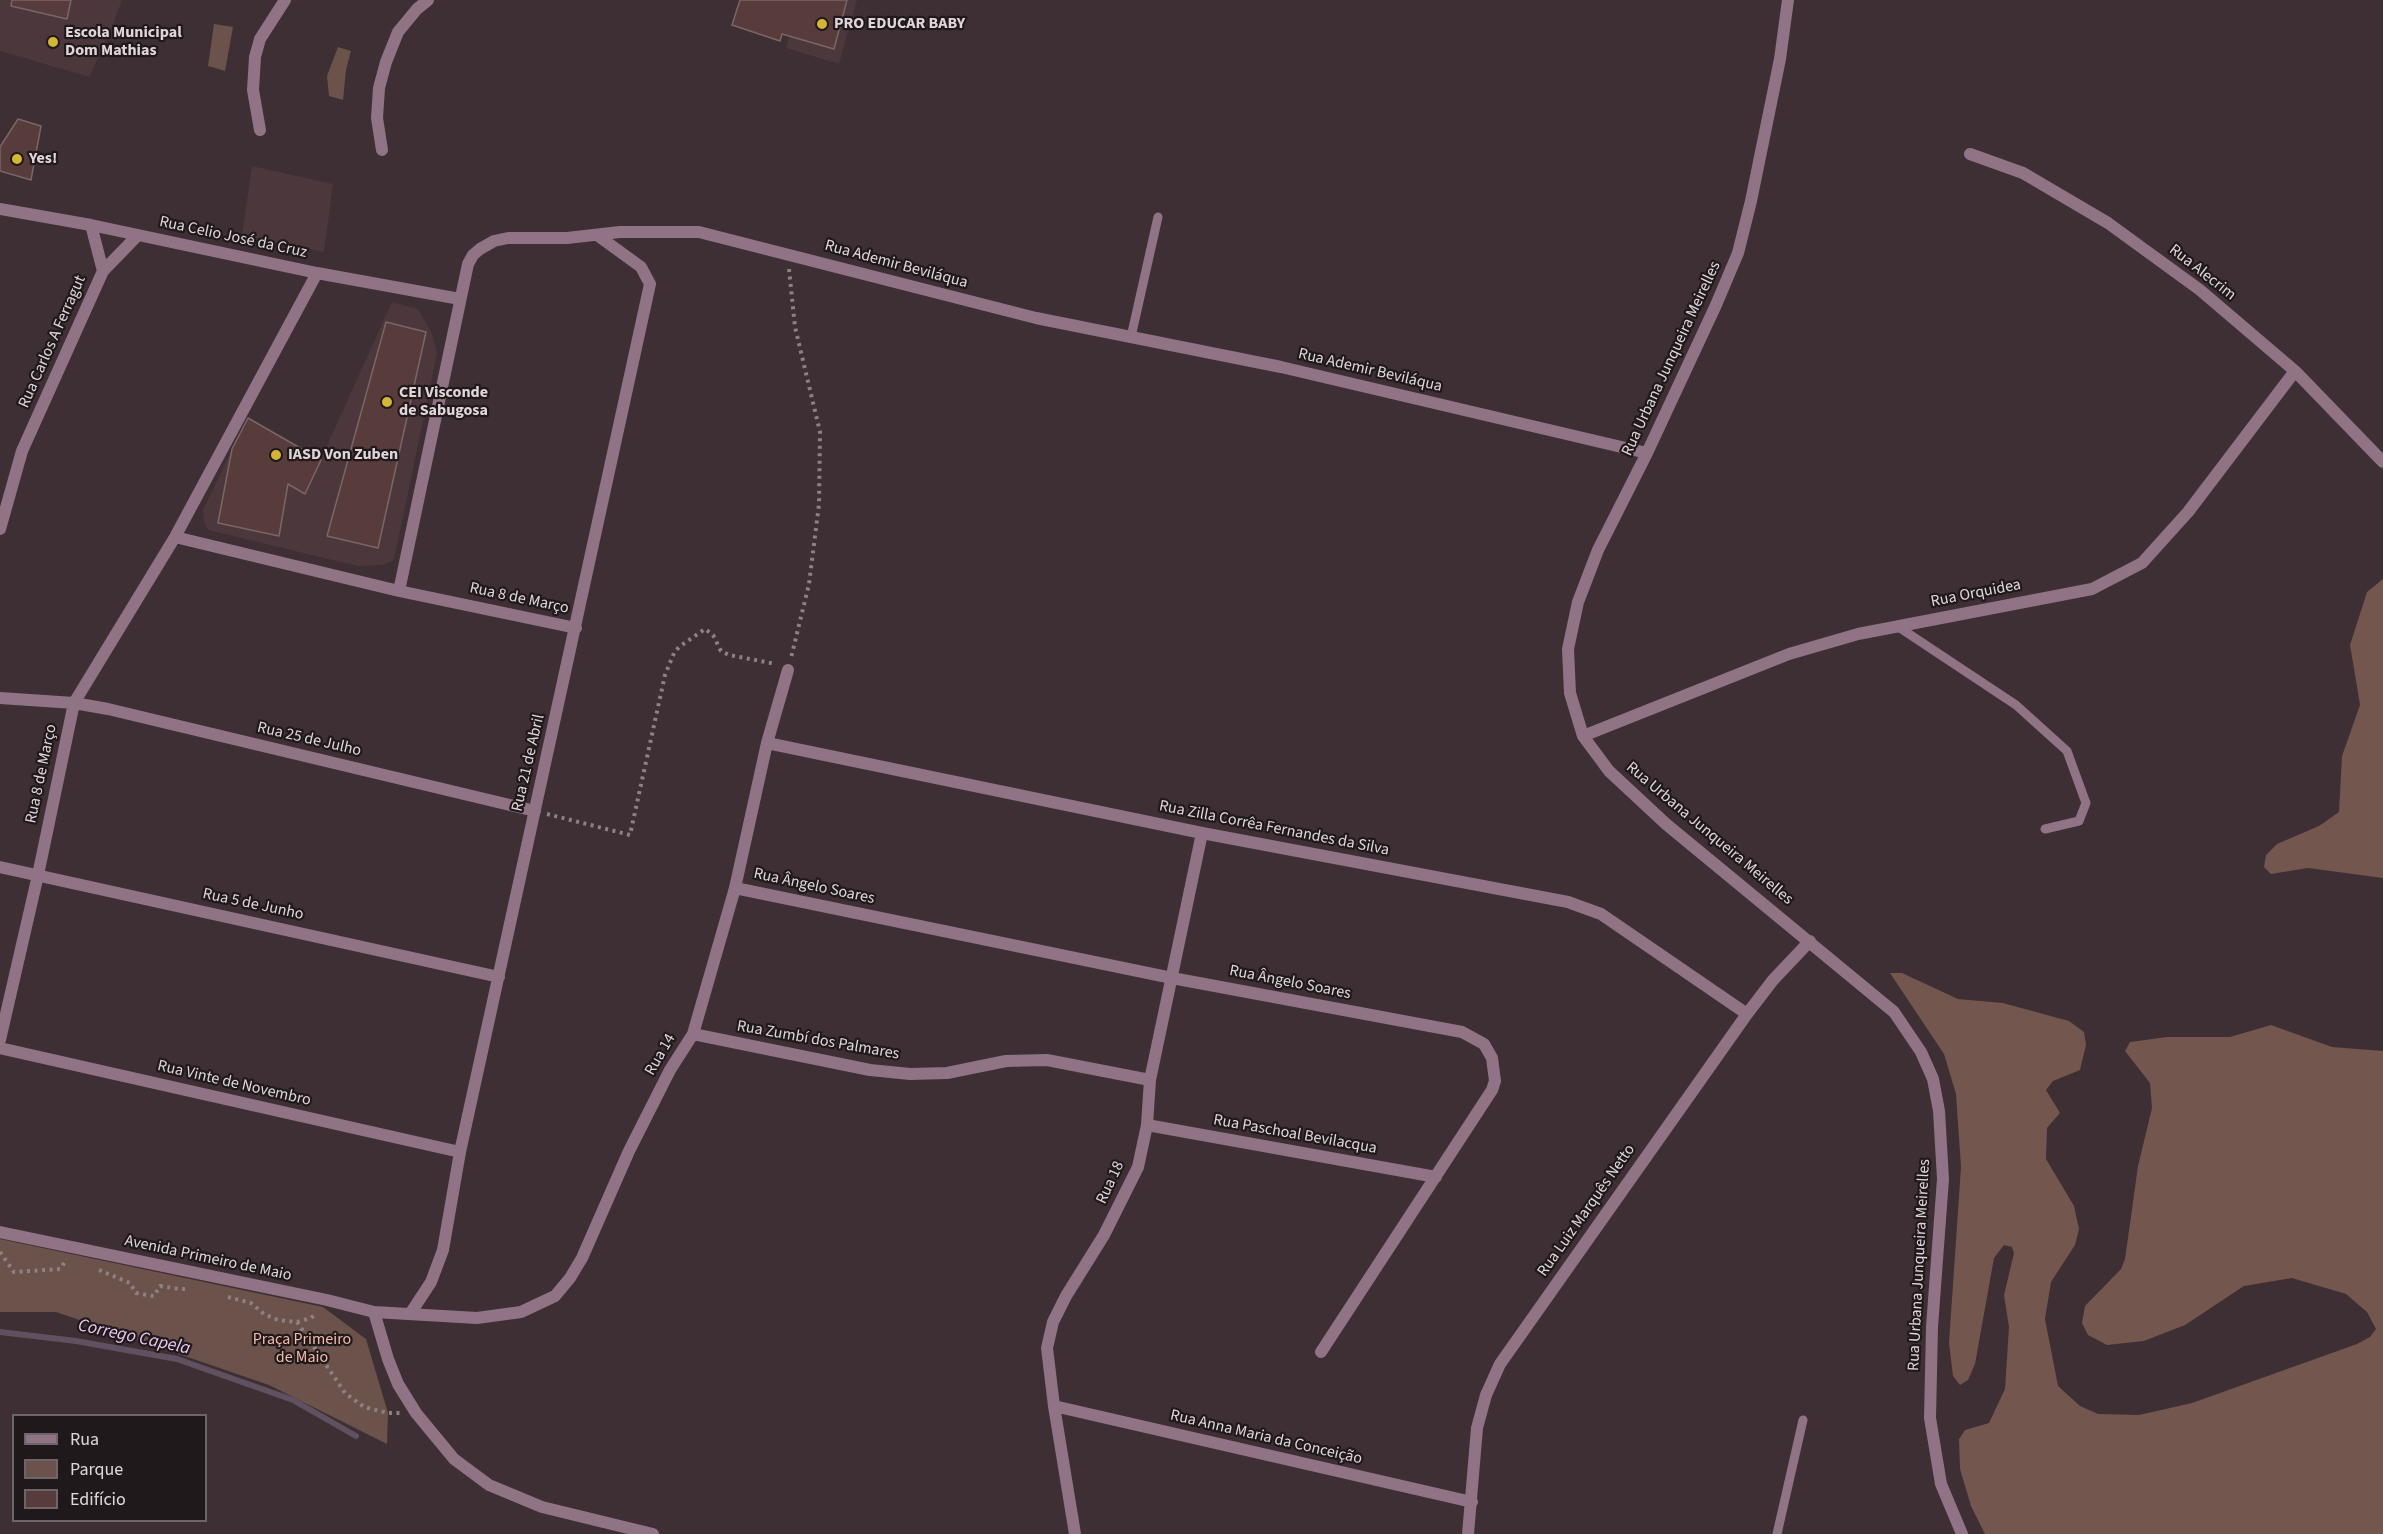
<!DOCTYPE html>
<html>
<head>
<meta charset="utf-8">
<style>
	body { margin:0 }
	#map { position:relative; width:2383px; height:1534px; overflow:hidden; background:#3d2f33; font-family:"Source Sans 3",sans-serif }
	canvas { display:block }
	.legend { position:absolute; left:12px; top:1414px; width:195px; height:108px; box-sizing:border-box; background:#20191b; border:2px solid #6d6567; margin:0; padding:8px 10px; list-style:none; font-size:18px; color:#e0d6d9 }
	.legend li { display:flex; align-items:center; gap:12px; height:30px }
	.legend b { width:30px; border:2px solid #6d6567 }
</style>
</head>
<body>
<div id="map">
<canvas width="2383" height="1534"></canvas>
<ul class="legend">
<li><b style="height:8px;background:#917386"></b>Rua</li>
<li><b style="height:16px;background:#6b524b"></b>Parque</li>
<li><b style="height:16px;background:#583b3b"></b>Edifício</li>
</ul>
</div>
<script>
const ctx = document.querySelector('canvas').getContext('2d');
ctx.lineJoin = 'round';
function fill(path, color) {
  ctx.fillStyle = color;
  ctx.fill(path, 'evenodd');
}
function poly(rows) {
  const path = new Path2D();
  for (const r of rows) {
    path.moveTo(r[0], r[1]);
    for (let i = 2; i < r.length; i += 2) path.lineTo(r[i], r[i + 1]);
  }
  return path;
}
function stroke(path, color, width, dash) {
  ctx.strokeStyle = color;
  ctx.lineWidth = width;
  ctx.lineCap = dash ? 'butt' : 'round';
  ctx.setLineDash(dash || []);
  ctx.stroke(path);
}
function drawText(font, color, halo, rows, align = 'center') {
  ctx.font = font + ' "Source Sans 3",sans-serif';
  ctx.lineWidth = 4.5;
  ctx.setLineDash([]);
  ctx.textBaseline = 'middle';
  ctx.strokeStyle = halo;
  ctx.fillStyle = color;
  for (const [text, x, y, turn = 0] of rows) {
    ctx.save();
    ctx.translate(x, y);
    ctx.rotate((+turn || 0) * Math.PI / 180);
    ctx.textAlign = isNaN(turn) ? turn : align;
    if (halo) ctx.strokeText(text, 0, 0);
    ctx.fillText(text, 0, 0);
    ctx.restore();
  }
}
fill(poly([
	[0,0,122,0,110,32,89,77,0,51],
	[800,0,857,0,839,64,786,48],
	[252,166,333,184,324,252,242,235],
	[392,302,418,309,432,333,437,354,394,560,383,565,357,566,208,530,204,523,203,510,232,449,305,494]
]), '#4c373d');
fill(poly([
	[214,24,233,27,225,71,208,66],
	[338,47,351,51,346,70,343,100,329,96,328,87,327,76],
	[0,1239,323,1307,366,1339,388,1413,387,1444,269,1385,56,1312,0,1312]
]), '#6b524b');
fill(poly([
	[2383,579,2383,878,2308,868,2271,874,2264,867,2266,855,2277,844,2319,826,2339,812,2342,756,2360,705,2350,645,2367,592],
	[1890,973,1902,973,1958,999,2003,1003,2069,1021,2084,1032,2086,1045,2080,1070,2053,1081,2046,1090,2060,1113,2047,1128,2046,1159,2074,1206,2079,1229,2075,1245,2051,1282,2045,1319,2058,1386,2080,1406,2098,1414,2139,1415,2192,1403,2357,1344,2370,1337,2376,1329,2367,1312,2346,1294,2292,1278,2244,1286,2185,1325,2144,1341,2107,1345,2088,1335,2082,1323,2085,1306,2121,1269,2125,1259,2138,1166,2152,1108,2150,1083,2125,1051,2130,1042,2167,1037,2230,1037,2271,1025,2332,1047,2383,1051,2383,1534,1985,1534,1971,1506,1960,1469,1959,1439,1965,1430,1989,1423,2005,1389,2009,1327,2004,1295,2014,1253,2012,1247,2004,1245,1994,1258,1975,1364,1968,1380,1960,1385,1953,1376,1949,1343,1961,1167,1956,1094,1944,1054]
]), '#73564d');
stroke(poly([
	[0,1332,76,1341,177,1359,293,1400,356,1436]
]), '#5f515f', 6);
const building = poly([
	[12,0,71,0,67,19,11,6,12,0],
	[740,0,847,0,834,49,782,34,780,41,732,25,740,0],
	[18,119,41,126,31,180,0,171,0,147,18,119],
	[386,322,426,332,378,548,327,536,386,322],
	[248,418,321,460,305,494,288,484,279,536,218,523,232,449,248,418]
]);
fill(building, '#583b3b');
stroke(building, '#786766', 1.5);
stroke(poly([
	[789,269,795,327,820,432,819,504,809,584,791,658],
	[547,814,630,835,665,675,674,653,679,647,705,629,713,635,721,651,729,655,776,664],
	[0,1252,14,1272,60,1269,67,1259],
	[99,1270,130,1283,136,1293,154,1296,160,1286,179,1289,189,1289],
	[228,1297,251,1303,264,1314,278,1320,297,1322,311,1318,317,1313],
	[297,1322,345,1393,364,1407,388,1413,400,1413]
]), '#8d8184', 4, [3, 4.5]);
stroke(poly([
	[1131,337,1158,217],
	[1897,626,2016,705,2067,751,2086,803,2079,821,2045,829],
	[1777,1534,1803,1420]
]), '#917386', 9);
stroke(poly([
	[1788,0,1780,59,1751,201,1738,253,1716,305,1647,453,1598,550,1578,602,1568,649,1570,693,1583,736,1609,771,1666,824,1894,1012,1921,1052,1933,1079,1939,1111,1943,1179,1932,1327,1930,1418,1941,1484,1962,1534],
	[260,130,253,90,255,57,260,39,285,0],
	[382,150,377,118,379,88,386,62,398,32,417,9,428,0],
	[1970,154,2023,173,2108,223,2200,290,2295,371,2383,462],
	[0,209,91,225,317,273,460,299],
	[91,225,103,271],
	[0,529,22,451,103,271,138,235],
	[175,537,399,591,576,628],
	[399,591,468,264,473,255,480,249,494,241,508,238,567,238,620,232,699,232,1036,318,1281,367,1647,453],
	[0,698,74,703,108,709,535,811],
	[1583,736,1789,654,1858,634,2092,589,2142,563,2188,512,2295,371],
	[767,743,1202,833,1568,902,1601,914,1747,1014],
	[0,867,499,977],
	[735,888,1172,978,1462,1032,1484,1044,1492,1058,1495,1081,1492,1090,1321,1352],
	[693,1034,870,1070,910,1074,947,1073,1006,1061,1047,1060,1150,1080],
	[0,1040,38,875,74,703,175,537,317,273],
	[0,1048,460,1152],
	[1147,1125,1436,1177],
	[0,1232,327,1300,374,1312,477,1318,521,1312,555,1296,570,1278,582,1258,629,1151,670,1070,693,1034,735,888,767,743,788,670],
	[374,1312,388,1359,398,1384,416,1413,454,1459,489,1485,542,1507,653,1534],
	[410,1314,431,1282,443,1250,460,1152,650,284,641,267,597,235],
	[1054,1406,1472,1502],
	[1075,1534,1054,1406,1047,1348,1053,1322,1066,1296,1104,1235,1138,1167,1147,1125,1150,1080,1202,833],
	[1468,1534,1477,1428,1486,1395,1500,1364,1747,1014,1773,980,1810,941]
]), '#917386', 12);
for (const [x, y, r, color] of [
	[822,24,6,"#d4b635"],
	[53,42,6,"#d4b635"],
	[17,159,6,"#d4b635"],
	[387,402,6,"#d4b635"],
	[276,455,6,"#d4b635"]
]) {
  const dot = new Path2D();
  dot.arc(x, y, r, 0, 2 * Math.PI);
  ctx.fillStyle = color;
  ctx.fill(dot);
  stroke(dot, '#20191b', 2);
}
drawText('bold 16px', '#e0d6d9', '#20191b', [
	["PRO EDUCAR BABY",834,24],
	["Escola Municipal",65,33],
	["Dom Mathias",65,51],
	["Yes!",29,159],
	["CEI Visconde",399,393],
	["de Sabugosa",399,411],
	["IASD Von Zuben",288,455]
], 'left');
drawText('16px', '#e0d6d9', '#20191b', [
	["Rua Celio José da Cruz",233,238,12],
	["Rua Ademir Beviláqua",896,265,15],
	["Rua Alecrim",2202,273,38],
	["Rua Carlos A Ferragut",53,342,-66],
	["Rua Urbana Junqueira Meirelles",1672,359,-65],
	["Rua Ademir Beviláqua",1370,371,13],
	["Rua Orquidea",1976,594,-11],
	["Rua 8 de Março",519,599,12],
	["Rua 25 de Julho",309,740,13],
	["Rua 21 de Abril",529,763,-77],
	["Rua 8 de Março",42,774,-78],
	["Rua Zilla Corrêa Fernandes da Silva",1274,829,11],
	["Rua Urbana Junqueira Meirelles",1709,834,40],
	["Rua Ângelo Soares",814,887,12],
	["Rua 5 de Junho",253,905,12],
	["Rua Ângelo Soares",1290,983,11],
	["Rua Zumbí dos Palmares",818,1041,10],
	["Rua 14",661,1055,-60],
	["Rua Vinte de Novembro",234,1084,13],
	["Rua Paschoal Bevilacqua",1295,1135,10],
	["Rua 18",1111,1183,-65],
	["Rua Luiz Marquês Netto",1587,1211,-55],
	["Avenida Primeiro de Maio",208,1259,12],
	["Rua Urbana Junqueira Meirelles",1920,1265,-87],
	["Rua Anna Maria da Conceição",1266,1438,13]
]);
drawText('16px', '#f4bba9', '#20191b', [
	["Praça Primeiro",302,1340],
	["de Maio",302,1358]
]);
drawText('italic 18px', '#edc8f3', '#20191b', [
	["Corrego Capela",134,1338,12]
]);
</script>
</body>
</html>
